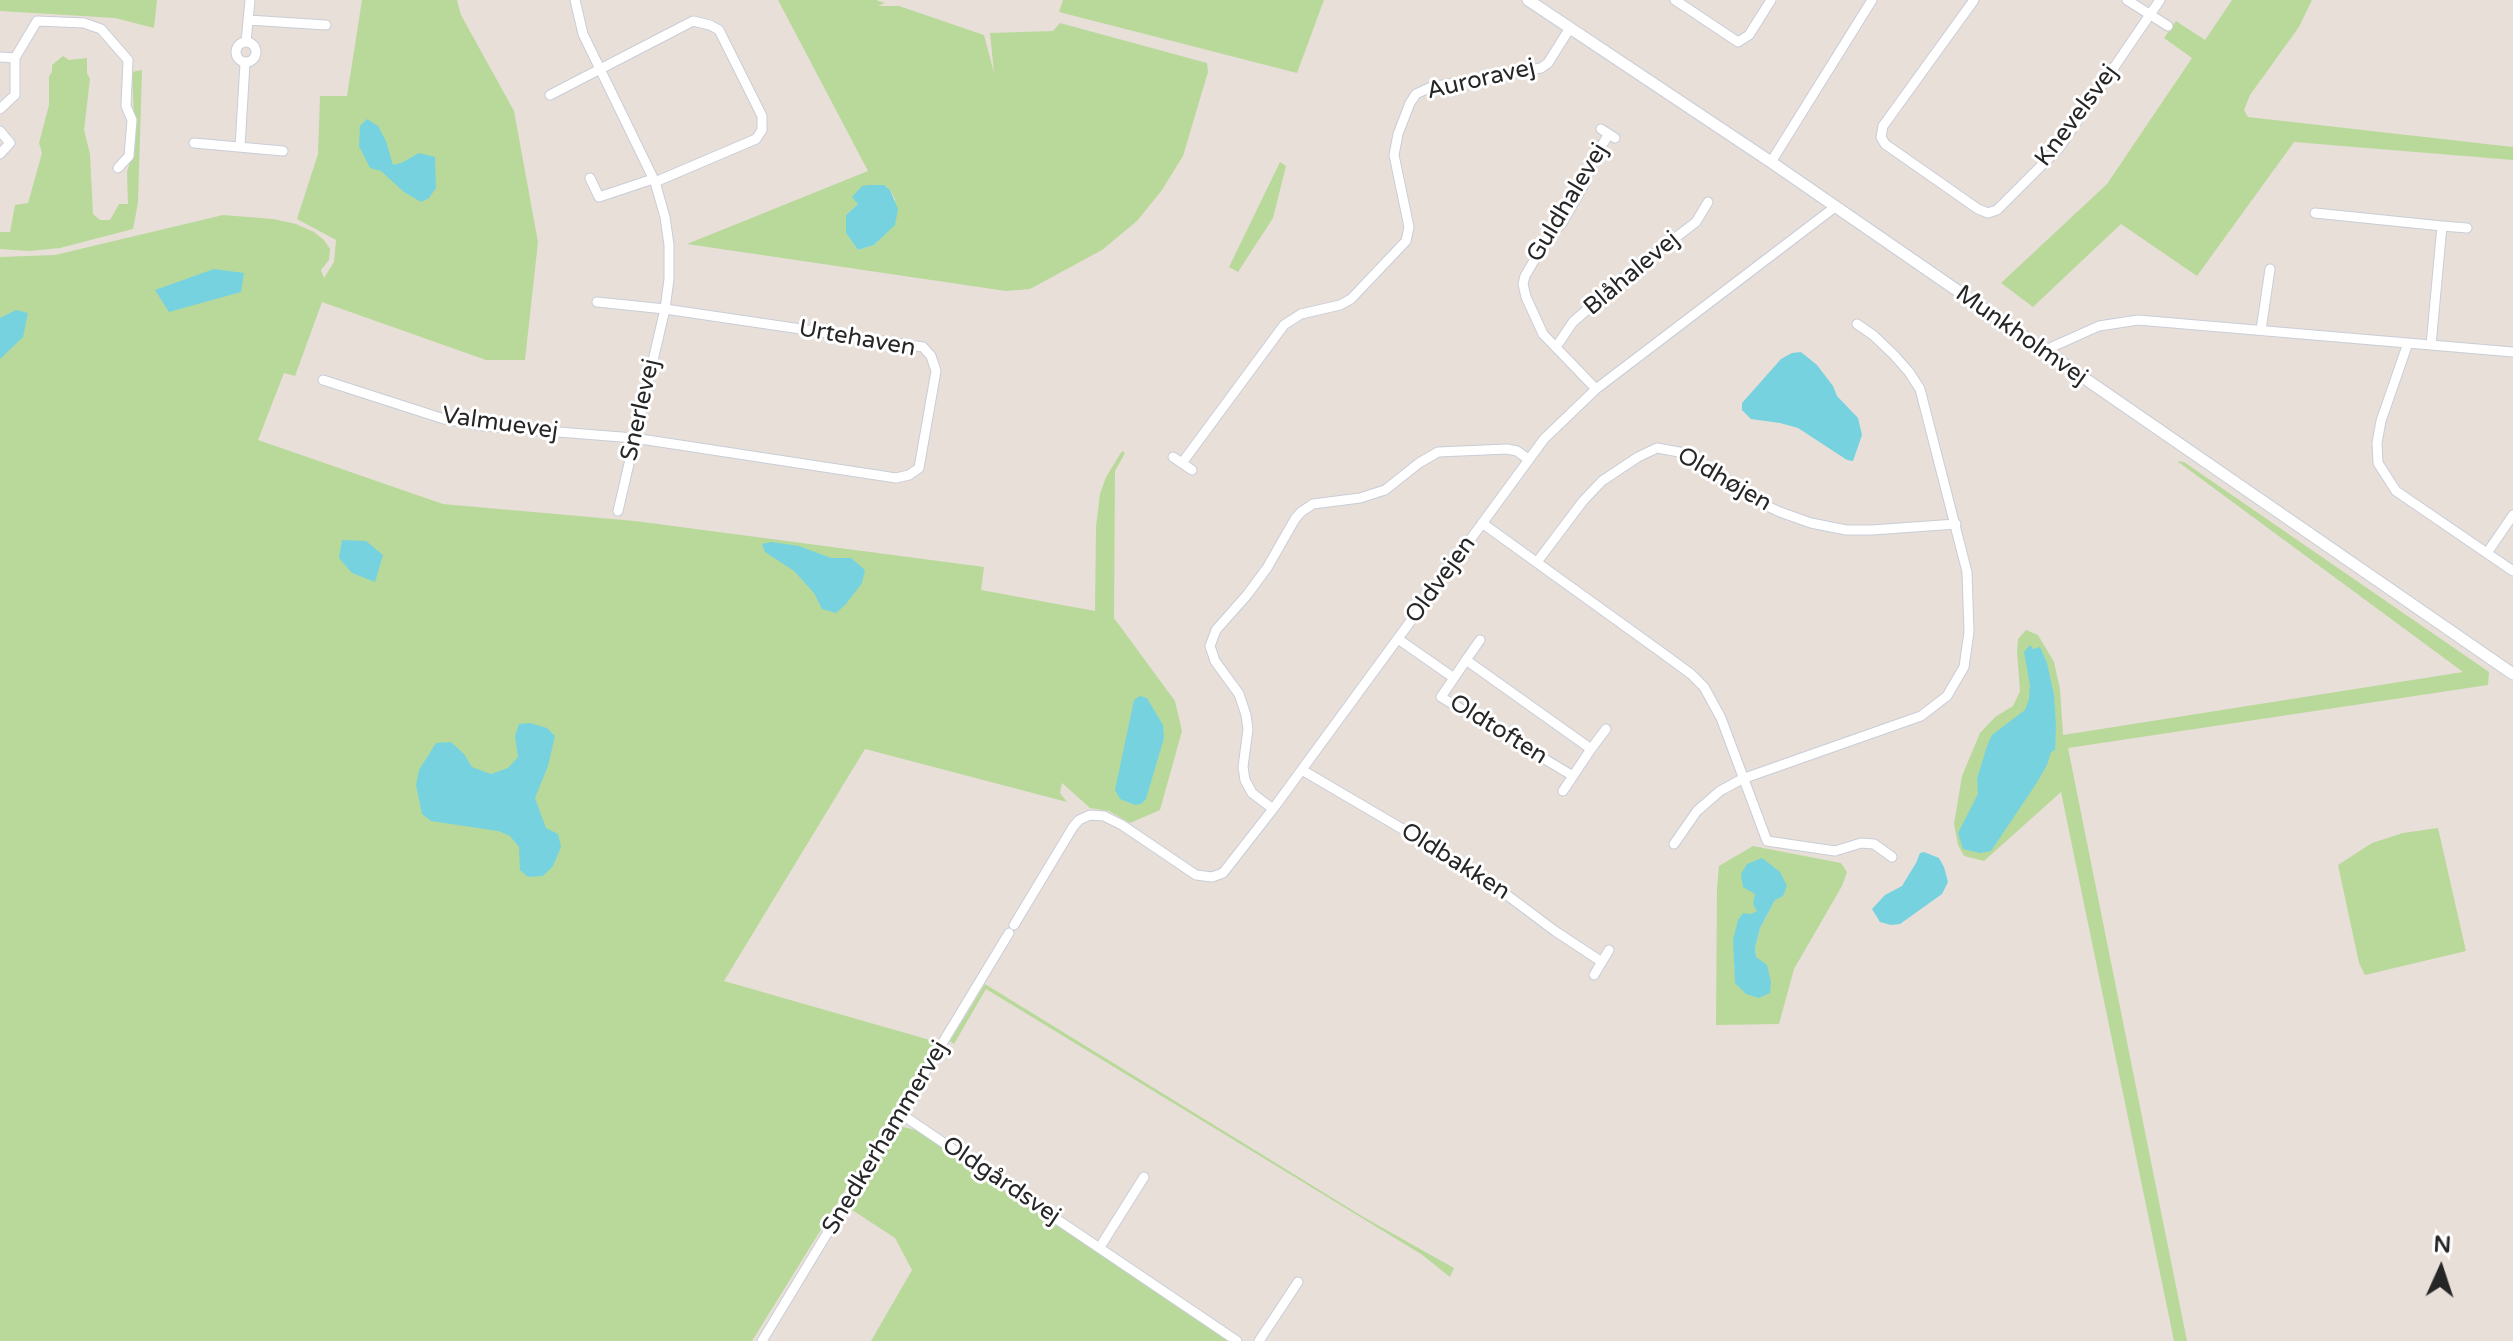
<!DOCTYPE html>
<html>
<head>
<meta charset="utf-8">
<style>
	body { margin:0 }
	#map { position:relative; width:2513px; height:1341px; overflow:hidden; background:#e8dfd9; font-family:"Varela Round",sans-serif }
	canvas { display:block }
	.north { position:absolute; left:2401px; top:1229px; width:80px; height:80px; -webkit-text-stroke:6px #fff; paint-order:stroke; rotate:3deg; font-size:22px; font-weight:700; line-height:32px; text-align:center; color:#262626 }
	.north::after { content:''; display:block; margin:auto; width:28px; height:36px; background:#262626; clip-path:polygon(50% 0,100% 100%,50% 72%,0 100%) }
</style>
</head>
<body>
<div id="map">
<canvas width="2513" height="1341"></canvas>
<div class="north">N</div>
</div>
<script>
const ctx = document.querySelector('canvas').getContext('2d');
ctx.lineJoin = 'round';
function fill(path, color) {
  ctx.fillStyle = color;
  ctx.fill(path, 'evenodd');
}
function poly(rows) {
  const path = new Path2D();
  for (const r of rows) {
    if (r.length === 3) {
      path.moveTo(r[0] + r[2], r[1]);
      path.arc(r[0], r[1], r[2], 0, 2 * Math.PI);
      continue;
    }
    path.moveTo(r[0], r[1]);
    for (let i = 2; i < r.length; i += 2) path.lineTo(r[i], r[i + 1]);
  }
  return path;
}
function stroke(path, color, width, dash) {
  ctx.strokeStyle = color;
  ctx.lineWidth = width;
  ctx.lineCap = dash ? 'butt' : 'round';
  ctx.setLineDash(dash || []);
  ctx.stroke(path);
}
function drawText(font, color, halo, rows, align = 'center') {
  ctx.font = font + ' "Varela Round",sans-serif';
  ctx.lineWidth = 6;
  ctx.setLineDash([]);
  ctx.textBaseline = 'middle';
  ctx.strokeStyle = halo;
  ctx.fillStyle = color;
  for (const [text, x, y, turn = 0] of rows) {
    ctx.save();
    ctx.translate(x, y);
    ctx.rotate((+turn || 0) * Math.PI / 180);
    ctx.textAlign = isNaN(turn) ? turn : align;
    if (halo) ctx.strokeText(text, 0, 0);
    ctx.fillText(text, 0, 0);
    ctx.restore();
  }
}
fill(poly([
	[0,0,157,0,154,28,115,18,0,11],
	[362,0,457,0,461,15,514,111,538,242,525,360,486,360,322,302,295,376,284,373,258,440,443,504,635,521,984,567,981,590,1095,611,1096,527,1100,494,1106,477,1122,451,1125,453,1115,471,1114,618,1175,701,1182,731,1160,810,1130,823,1109,811,1090,808,1062,783,1060,793,1067,802,865,749,724,981,937,1042,752,1341,0,1341,0,257,55,255,223,215,273,219,296,224,314,232,324,240,330,249,329,260,321,270,324,278,334,262,336,240,297,219,318,154,320,96,347,96],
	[778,0,876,0,885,3,878,6,899,6,984,35,994,73,990,33,1053,31,1060,23,1207,63,1208,72,1183,156,1162,190,1137,221,1102,250,1030,289,1006,291,687,244,868,171],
	[869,185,884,185,890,190,895,199,894,225,874,245,858,250,846,233,846,215,859,203],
	[1063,0,1324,0,1297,73,1059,12],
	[2232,0,2312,0,2299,27,2250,95,2244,110,2248,117,2513,147,2513,160,2294,142,2197,276,2121,224,2033,307,2001,283,2107,184,2192,58,2164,38,2176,21,2205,40],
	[63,56,69,60,87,58,87,73,90,79,84,130,90,154,93,214,100,220,110,220,119,204,128,204,127,172,131,157,134,119,132,72,142,70,138,203,133,229,60,248,29,251,0,249,0,232,10,232,15,205,28,203,42,153,39,143,49,105,49,76,52,72,52,65],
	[1280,162,1286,166,1273,218,1238,272,1229,267],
	[2177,461,2184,462,2489,672,2488,685,2068,748,2187,1341,2174,1341,2061,792,1984,861,1964,856,1958,845,1954,824,1962,776,1980,733,1995,717,2013,706,2020,691,2017,652,2018,639,2026,630,2038,635,2054,662,2060,689,2063,735,2463,672],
	[2438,828,2466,951,2365,975,2359,963,2338,865,2372,843,2403,833],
	[1753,846,1841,863,1847,872,1842,886,1794,969,1779,1024,1716,1025,1717,888,1719,866],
	[1755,894,1775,900,1760,928,1755,948,1756,958,1734,971,1735,955,1733,940,1752,914,1757,911],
	[985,984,1365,1218,1454,1268,1450,1277,1421,1254,986,989,954,1044,950,1041],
	[903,1127,916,1130,1230,1341,871,1341,912,1270,895,1238,849,1208,898,1129]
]), '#b9d99b');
fill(poly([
	[367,119,378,126,386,141,393,165,401,163,419,153,435,157,436,188,429,198,421,202,404,192,381,171,370,168,359,146,360,126],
	[869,185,884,185,890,190,898,209,895,225,874,245,858,250,846,233,846,215,858,204,852,197,862,186],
	[214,269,244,273,241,292,169,312,155,290],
	[16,310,28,313,23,337,0,359,0,318],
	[1801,352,1817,365,1833,386,1837,396,1858,418,1862,435,1853,461,1847,460,1798,428,1780,423,1751,419,1742,410,1742,403,1781,359,1792,353],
	[342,540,366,541,383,555,375,582,352,573,339,558],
	[771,542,799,546,831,558,851,558,865,570,862,583,846,604,836,613,822,609,814,593,794,571,765,552,762,544],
	[2030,645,2033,649,2040,647,2047,663,2054,695,2056,726,2055,750,2051,752,2047,765,2036,784,1991,851,1980,853,1963,849,1958,833,1978,794,1977,779,1987,746,1992,735,2025,710,2029,699,2030,685,2024,652],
	[1140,696,1147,698,1163,725,1164,738,1146,799,1141,804,1135,805,1120,799,1115,790,1134,700],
	[530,723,547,728,555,736,548,766,535,798,546,828,558,834,561,847,553,866,543,876,528,877,520,870,519,847,510,836,498,831,431,821,422,814,416,785,419,770,436,743,451,742,464,754,472,767,491,774,508,768,518,757,515,736,519,724],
	[1924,852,1939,858,1944,867,1948,882,1942,894,1900,924,1891,925,1880,922,1872,909,1885,895,1902,886,1916,863,1920,853],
	[1762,858,1780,872,1787,886,1783,896,1775,900,1760,928,1755,948,1756,957,1767,965,1771,982,1770,993,1759,998,1746,994,1735,983,1733,940,1738,920,1743,913,1751,914,1757,911,1753,904,1755,894,1743,887,1741,874,1747,864]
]), '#77d2df');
const minor = poly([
	[575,0,583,34,655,182,665,217,669,245,669,279,665,309,618,511],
	[1675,0,1738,42,1749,35,1771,0],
	[1974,0,1883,126,1881,137,1885,144,1978,209,1988,213,1997,210,2059,148,2160,0],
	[2127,0,2168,26],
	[248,20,326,25],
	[246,52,10],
	[246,42,250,0],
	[0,57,15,58,15,95,0,109],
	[15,58,37,21,84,23,101,29,128,60,126,106,132,120,129,156,118,168],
	[550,95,693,21,710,25,719,30,762,116,762,130,756,139,655,182],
	[1601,129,1615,138],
	[0,131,10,143,0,154],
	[194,143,283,151],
	[240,147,245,63],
	[1771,162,1872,0],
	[590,178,599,197,653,179],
	[2315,213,2442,226,2431,345],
	[2442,226,2467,228],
	[2261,330,2270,269],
	[2408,343,2381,421,2377,443,2378,463,2396,491,2513,571],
	[1556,347,1573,322,1623,278,1696,222,1708,202],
	[2047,353,2052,347,2099,326,2138,320,2513,352],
	[323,380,444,419,483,426,634,438,896,478,909,475,919,468,936,371,931,356,923,347,665,309,597,302],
	[1596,389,1543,334,1526,297,1523,284,1525,276,1545,242,1562,223,1585,183,1595,156,1609,134],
	[1173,457,1192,470],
	[1182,463,1284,325,1301,314,1340,305,1351,299,1406,241,1409,227,1394,155,1398,134,1410,103,1416,94,1431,87,1541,68,1548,63,1570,28],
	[1482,523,1661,652,1691,674,1704,687,1721,718,1767,841,1835,851,1861,843,1874,844,1892,857],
	[2487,553,2513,515],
	[1537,562,1583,501,1602,481,1638,457,1657,448,1679,452,1750,498,1780,512,1811,523,1846,530,1872,530,1956,524],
	[1398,639,1454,678,1441,697,1573,776,1591,749,1466,660,1454,678],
	[1466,660,1480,640],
	[1591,749,1606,729],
	[1302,770,1479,874,1555,931,1602,962],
	[1563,791,1573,776],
	[1273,809,1252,793,1245,780,1243,767,1248,729,1246,715,1239,694,1215,661,1210,646,1216,630,1247,595,1267,568,1295,519,1301,512,1313,504,1360,498,1385,490,1419,463,1438,452,1507,449,1517,451,1528,459],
	[1674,844,1697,811,1720,791,1742,779,1921,716,1947,696,1964,667,1969,632,1967,572,1920,389,1909,372,1894,355,1873,335,1857,324],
	[1014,925,1073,827,1079,820,1090,815,1104,816,1122,825,1196,875,1212,877,1223,873,1273,809,1544,439,1596,389,1835,207],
	[1594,975,1609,950],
	[901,1114,1237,1341],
	[1100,1247,1144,1177],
	[762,1341,1009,933],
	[1259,1341,1298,1282]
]);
const tertiary = poly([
	[1528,0,1771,162,2513,674]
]);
stroke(minor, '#c8cdd7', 11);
stroke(tertiary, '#c8cdd7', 13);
stroke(minor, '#fff', 9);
stroke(tertiary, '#fff', 11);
drawText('24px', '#262626', '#fff', [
	["Auroravej",1481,80,-13],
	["Knevelsvej",2077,116,-53],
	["Guldhalevej",1568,203,-59],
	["Blåhalevej",1632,274,-40],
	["Munkholmvej",2021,336,35],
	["Urtehaven",857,339,10],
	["Snerlevej",641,410,-77],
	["Valmuevej",500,424,8],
	["Oldhøjen",1724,480,30],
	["Oldvejen",1441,580,-54],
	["Oldtoften",1498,730,32],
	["Oldbakken",1455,862,32],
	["Snedkerhammervej",886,1138,-59],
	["Oldgårdsvej",1001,1181,34]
]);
</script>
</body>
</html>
